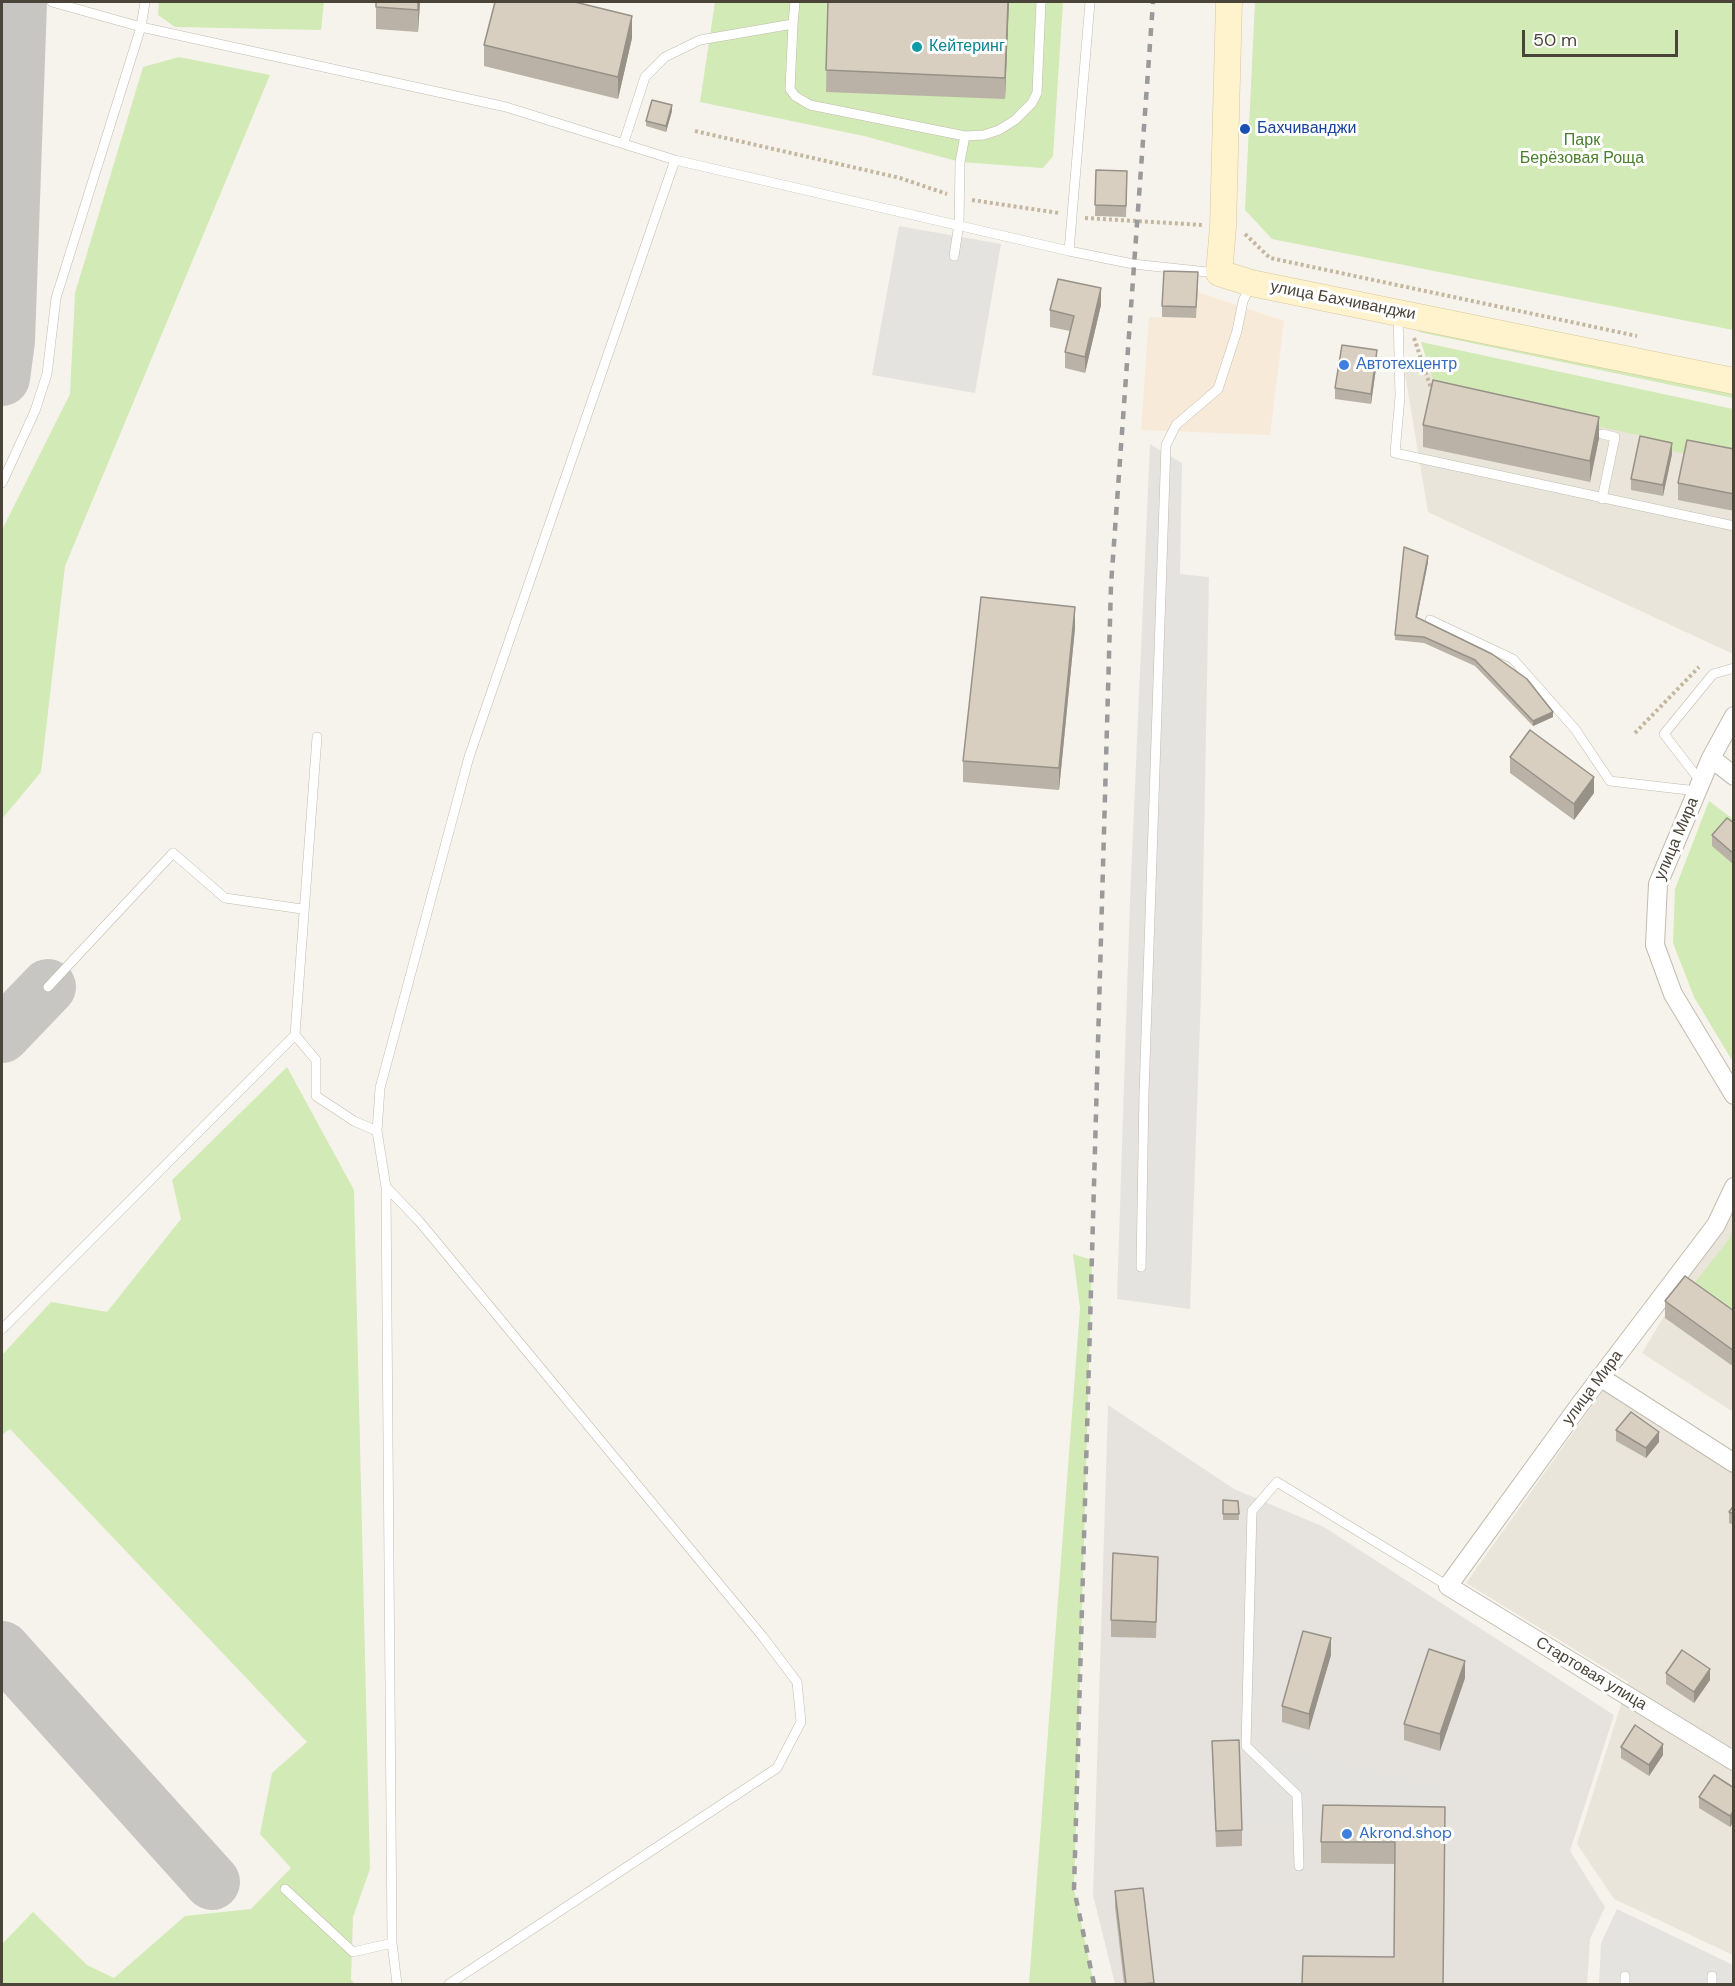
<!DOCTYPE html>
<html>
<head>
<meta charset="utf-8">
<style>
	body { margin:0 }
	#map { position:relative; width:1735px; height:1986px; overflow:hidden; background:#f6f3ec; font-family:"DM Sans",sans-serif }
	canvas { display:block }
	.frame { position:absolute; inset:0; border:3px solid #4b4439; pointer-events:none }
	.scale { position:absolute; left:1522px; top:30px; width:156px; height:27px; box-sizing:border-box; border:3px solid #4b4439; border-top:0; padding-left:8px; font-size:18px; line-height:21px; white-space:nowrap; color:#4b4439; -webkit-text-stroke:4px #fff; paint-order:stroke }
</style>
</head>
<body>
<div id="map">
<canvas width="1735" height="1986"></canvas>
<div class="frame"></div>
<div class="scale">50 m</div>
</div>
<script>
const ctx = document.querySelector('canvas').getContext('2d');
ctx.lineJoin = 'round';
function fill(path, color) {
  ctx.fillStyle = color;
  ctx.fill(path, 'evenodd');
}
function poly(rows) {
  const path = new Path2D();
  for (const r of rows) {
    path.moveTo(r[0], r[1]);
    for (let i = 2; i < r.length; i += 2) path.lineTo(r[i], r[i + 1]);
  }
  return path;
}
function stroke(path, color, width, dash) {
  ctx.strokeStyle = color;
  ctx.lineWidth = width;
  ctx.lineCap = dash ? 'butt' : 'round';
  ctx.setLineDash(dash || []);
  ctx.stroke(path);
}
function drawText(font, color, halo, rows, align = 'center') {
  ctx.font = font + ' "DM Sans",sans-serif';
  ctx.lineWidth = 6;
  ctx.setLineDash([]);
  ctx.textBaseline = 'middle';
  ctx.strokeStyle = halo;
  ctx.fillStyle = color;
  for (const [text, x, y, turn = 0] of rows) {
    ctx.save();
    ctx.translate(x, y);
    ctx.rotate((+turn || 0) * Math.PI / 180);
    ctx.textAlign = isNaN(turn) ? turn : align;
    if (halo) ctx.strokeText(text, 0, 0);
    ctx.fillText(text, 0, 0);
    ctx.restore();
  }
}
fill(poly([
	[1404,368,1733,433,1733,654,1428,512],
	[1733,1201,1733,1412,1642,1353],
	[1605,1388,1733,1472,1733,1955,1614,1899,1577,1844,1628,1682,1466,1583]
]), '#eae5da');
fill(poly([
	[1197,292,1284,321,1270,435,1141,430,1149,317,1196,318]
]), '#f7ead8');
fill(poly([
	[1108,1405,1234,1489,1324,1527,1614,1715,1570,1851,1605,1907,1590,1939,1587,1984,1115,1984,1093,1895]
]), '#e6e2dd');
fill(poly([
	[159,2,324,2,321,30,175,27,158,15],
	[715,2,1063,2,1053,156,1043,168,960,162,864,136,700,102],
	[1255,2,1733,2,1733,330,1272,239,1245,210],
	[179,57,270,75,65,566,41,772,2,819,2,530,70,394,75,293,143,67],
	[1418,316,1733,384,1733,398,1419,332],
	[1421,342,1733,409,1733,464,1640,444,1642,436,1437,392],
	[1709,801,1733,819,1733,1062,1694,997,1673,943,1675,889],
	[287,1067,354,1190,370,1869,353,1917,351,1980,355,1984,2,1984,2,1944,33,1912,87,1965,114,1978,185,1916,251,1909,291,1868,260,1834,272,1773,307,1742,10,1429,2,1435,2,1355,51,1302,107,1312,181,1219,172,1180],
	[1733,1228,1733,1314,1694,1284,1729,1239],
	[1073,1254,1092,1260,1074,1889,1094,1984,1029,1984,1080,1308]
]), '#d2eab5');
fill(poly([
	[899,226,1001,244,975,393,872,375],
	[1150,444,1182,463,1180,574,1209,577,1201,994,1190,1309,1117,1299,1130,900],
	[1287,1747,1446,1785,1445,1829,1266,1824,1242,1845,1239,1756],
	[1617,1909,1733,1965,1733,1984,1599,1984,1601,1943]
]), '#e5e3e0');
stroke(poly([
	[2,378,7,341,19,2],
	[2,1035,48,987],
	[2,1649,212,1882]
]), '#c8c6c3', 56);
const service = poly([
	[145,2,141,27,506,107,675,160,1069,251,1133,264,1217,273],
	[793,24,795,2],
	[624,142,645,77,665,57,700,40,793,24,790,89,795,96,810,105,965,136,984,135,999,130,1015,120,1032,103,1037,93,1041,2],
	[1069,251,1090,2],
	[954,256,959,224,960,162,965,136],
	[1398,314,1400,396,1395,453,1734,526],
	[2,483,35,411,47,374,56,298,141,27,52,2],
	[1602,499,1615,437,1602,434],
	[1430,620,1513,659,1575,729,1610,781,1697,791],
	[317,737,295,1035,316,1060,316,1096,354,1121,377,1131],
	[1701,782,1664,734,1713,674,1734,668],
	[48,987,173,853,225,898,302,909],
	[386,1187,419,1221,763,1637,797,1682,801,1722,777,1768,449,1984],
	[1141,1267,1144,1093,1166,445,1176,425,1218,389,1237,331,1243,301,1251,284],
	[2,1329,295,1035],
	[1299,1866,1297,1795,1246,1746,1252,1511,1277,1482,1448,1586],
	[285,1889,353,1952,392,1943],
	[397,1984,392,1943,386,1187,377,1131,380,1088,469,757,675,160],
	[1625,1984,1625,1976],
	[1712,1984,1712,1976]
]);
const minor = poly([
	[1734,716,1711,758,1658,884,1655,945,1673,994,1734,1095],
	[1711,758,1734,776],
	[1734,1187,1716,1225,1581,1403,1448,1586,1734,1761],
	[1600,1377,1734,1463]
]);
const secondary = poly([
	[1229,2,1223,227,1219,273,1251,283,1734,381]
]);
stroke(service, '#c2bbae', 10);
stroke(minor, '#c2bbae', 20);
stroke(secondary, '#d6c79b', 27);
stroke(poly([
	[695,131,900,178,947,194],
	[972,200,1059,213],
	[1085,218,1203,225],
	[1245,234,1270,258,1637,336],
	[1414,338,1432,391],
	[1635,733,1699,667]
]), '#c4b79f', 4, [3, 3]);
stroke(service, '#fff', 9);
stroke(minor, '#fff', 18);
stroke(secondary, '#fff3cd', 26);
stroke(poly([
	[1094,1984,1074,1889,1111,585,1153,2]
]), '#9a9a9a', 4.5, [8, 8]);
fill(poly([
	[376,2,420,2,418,32,376,29],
	[828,2,1009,2,1005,99,826,92],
	[632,38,618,99,484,66,484,45],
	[672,111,666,132,646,126,646,121],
	[1096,170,1127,182,1126,217,1095,216],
	[1198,283,1196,318,1162,317,1162,306],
	[1101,305,1085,373,1065,368,1065,352,1070,331,1050,327,1050,310],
	[1377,361,1371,404,1335,399,1335,388],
	[1423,425,1599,438,1590,482,1423,447],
	[1734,449,1734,511,1678,500,1678,483],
	[1672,454,1663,496,1631,490,1631,479],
	[1428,562,1417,617,1553,717,1533,726,1475,666,1424,643,1395,640,1395,635],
	[1075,628,1059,790,963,782,963,761],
	[1510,757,1594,793,1574,820,1510,773],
	[1734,823,1734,865,1712,846,1712,835],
	[1665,1301,1734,1311,1734,1367,1665,1318],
	[1616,1430,1659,1442,1646,1458,1616,1441],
	[1223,1500,1238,1501,1239,1520,1223,1520],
	[1734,1505,1734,1525,1729,1523,1729,1512],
	[1158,1573,1156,1638,1111,1637,1111,1620],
	[1331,1655,1309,1730,1282,1722,1282,1706],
	[1666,1673,1710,1680,1694,1703,1666,1684],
	[1465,1678,1440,1751,1404,1740,1404,1724],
	[1212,1741,1242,1830,1242,1846,1216,1847],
	[1621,1747,1663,1755,1649,1776,1621,1758],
	[1734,1788,1734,1821,1730,1827,1699,1808,1699,1797],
	[1445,1807,1443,1984,1394,1957,1395,1864,1321,1863,1321,1842],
	[1143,1888,1154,1984,1124,1984,1115,1907,1115,1891]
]), '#bab2a6');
fill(poly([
	[418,2,420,2,418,32],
	[1008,2,1009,2,1005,99,1005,78],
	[632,16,632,38,618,99,618,77],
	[672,105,672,111,666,132,666,126],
	[1101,288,1101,305,1085,373,1085,357],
	[1377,350,1377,361,1371,404,1371,394],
	[1599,417,1599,438,1590,482,1590,461],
	[1672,443,1672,454,1663,496,1663,485],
	[1428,556,1428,562,1416,622,1416,617],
	[1075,607,1075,628,1059,790,1059,768],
	[1553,712,1553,717,1533,726,1533,721],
	[1594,777,1594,793,1574,820,1574,804],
	[1659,1432,1659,1442,1646,1458,1646,1448],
	[1331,1638,1331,1655,1309,1730,1309,1714],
	[1465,1661,1465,1678,1440,1751,1440,1734],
	[1710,1669,1710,1680,1694,1703,1694,1692],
	[1663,1744,1663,1755,1649,1776,1649,1765],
	[1734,1810,1734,1821,1730,1827,1730,1816]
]), '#979187');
const building = poly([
	[376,2,418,2,418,10,376,7,376,2],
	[495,2,575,2,632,16,618,77,484,45,495,2],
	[828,2,1008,2,1005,78,826,70,828,2],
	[652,100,672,105,666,126,646,121,652,100],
	[1096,170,1127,171,1126,206,1095,205,1096,170],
	[1164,271,1198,272,1196,307,1162,306,1164,271],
	[1058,279,1101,288,1085,357,1065,352,1074,316,1050,310,1058,279],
	[1342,345,1377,350,1371,394,1335,388,1342,345],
	[1433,380,1599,417,1590,461,1423,425,1433,380],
	[1640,436,1672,443,1663,485,1631,479,1640,436],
	[1687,440,1734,449,1734,494,1678,483,1687,440],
	[1404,547,1428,556,1416,617,1492,654,1527,679,1553,712,1533,721,1475,660,1424,637,1395,635,1404,547],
	[981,597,1075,607,1059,768,963,761,981,597],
	[1530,730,1594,777,1574,804,1510,757,1530,730],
	[1727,818,1734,823,1734,854,1712,835,1727,818],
	[1685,1276,1734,1311,1734,1351,1665,1301,1685,1276],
	[1631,1412,1659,1432,1646,1448,1616,1430,1631,1412],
	[1223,1500,1238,1501,1239,1514,1223,1514,1223,1500],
	[1734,1505,1734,1514,1729,1512,1734,1505],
	[1113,1553,1158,1557,1156,1622,1111,1620,1113,1553],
	[1303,1631,1331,1638,1309,1714,1282,1706,1303,1631],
	[1429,1649,1465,1661,1440,1734,1404,1724,1429,1649],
	[1682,1650,1710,1669,1694,1692,1666,1673,1682,1650],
	[1635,1725,1663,1744,1649,1765,1621,1747,1635,1725],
	[1239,1740,1242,1830,1216,1831,1212,1741,1239,1740],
	[1714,1775,1734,1788,1734,1810,1730,1816,1699,1797,1714,1775],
	[1323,1805,1445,1807,1443,1984,1302,1984,1303,1956,1394,1957,1395,1842,1321,1842,1323,1805],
	[1143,1888,1154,1983,1140,1984,1126,1984,1115,1891,1143,1888]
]);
fill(building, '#d8cfc1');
stroke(building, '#979187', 1.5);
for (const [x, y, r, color] of [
	[917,47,6,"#0f9aa8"],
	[1245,129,6,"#1a4fb4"],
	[1344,365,6,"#3f7fe0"],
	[1347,1834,6,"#3f7fe0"]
]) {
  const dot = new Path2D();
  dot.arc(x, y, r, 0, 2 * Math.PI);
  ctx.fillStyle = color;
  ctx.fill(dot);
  stroke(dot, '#fff', 2);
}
drawText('16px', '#0d838f', '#fff', [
	["Кейтеринг",929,47]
], 'left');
drawText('16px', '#164399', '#fff', [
	["Бахчиванджи",1257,129]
], 'left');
drawText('16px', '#4a7f2a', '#fff', [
	["Парк",1582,141],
	["Берёзовая Роща",1582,159]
]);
drawText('16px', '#4b4439', '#fff', [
	["улица Бахчиванджи",1343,301,11],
	["улица Мира",1677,839,-67],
	["улица Мира",1593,1388,-53],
	["Стартовая улица",1591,1674,31]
]);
drawText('16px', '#366cbe', '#fff', [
	["Автотехцентр",1356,365],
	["Akrond.shop",1359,1834]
], 'left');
</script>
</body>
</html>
